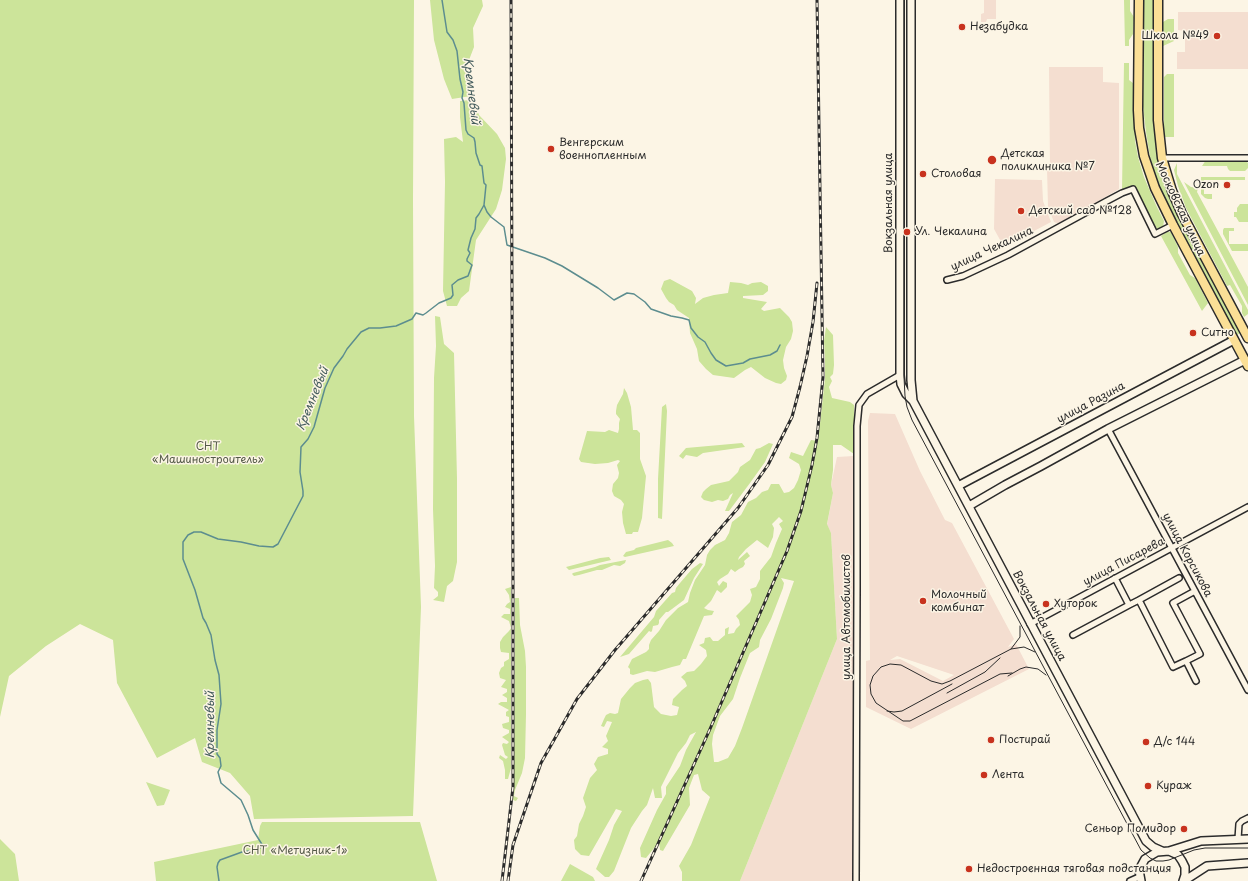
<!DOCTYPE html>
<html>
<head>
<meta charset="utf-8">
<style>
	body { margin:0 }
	canvas { display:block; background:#fcf5e5 }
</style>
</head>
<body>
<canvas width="1248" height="881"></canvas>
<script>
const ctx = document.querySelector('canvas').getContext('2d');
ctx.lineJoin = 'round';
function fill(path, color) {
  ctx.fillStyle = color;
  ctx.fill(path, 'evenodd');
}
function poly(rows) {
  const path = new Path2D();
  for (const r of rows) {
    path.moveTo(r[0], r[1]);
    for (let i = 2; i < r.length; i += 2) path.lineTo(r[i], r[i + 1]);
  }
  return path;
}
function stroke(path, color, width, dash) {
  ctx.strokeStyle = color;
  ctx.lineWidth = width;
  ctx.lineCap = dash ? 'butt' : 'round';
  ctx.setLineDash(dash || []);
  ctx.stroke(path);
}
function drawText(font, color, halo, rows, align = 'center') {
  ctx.font = font + ' "Playpen Sans",sans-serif';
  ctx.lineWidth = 3;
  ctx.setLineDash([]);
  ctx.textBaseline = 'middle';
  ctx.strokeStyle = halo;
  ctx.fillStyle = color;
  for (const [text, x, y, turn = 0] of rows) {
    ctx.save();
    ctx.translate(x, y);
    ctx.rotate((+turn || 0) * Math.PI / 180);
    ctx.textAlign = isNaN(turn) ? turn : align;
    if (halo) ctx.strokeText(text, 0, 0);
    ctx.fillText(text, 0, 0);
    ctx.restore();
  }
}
fill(poly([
	[984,0,996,0,996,19,987,19,986,22,981,22,981,14,984,13],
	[1178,12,1248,12,1248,69,1177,69,1177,52,1185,52,1185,31,1178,30],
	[1049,67,1103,67,1103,82,1119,83,1119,189,1059,224,1054,222,1048,207,1047,168,1050,168],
	[995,179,1042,180,1043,201,1051,222,1004,247,994,229],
	[870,413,895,414,920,471,945,520,952,523,1014,639,1008,647,1016,644,1029,669,911,729,866,707,866,661,870,660,868,421],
	[897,656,954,675,943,681,900,659,890,660],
	[854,456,853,881,740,881,837,639,831,533,827,525,833,493,831,485,837,457]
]), '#f4ded0');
fill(poly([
	[0,0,414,0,413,200,414,416,421,607,413,816,254,819,250,796,230,773,202,762,195,738,157,758,117,683,113,640,80,624,46,646,9,676,0,717],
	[430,0,482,0,483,6,473,28,474,47,469,60,467,73,471,96,452,99,444,79,434,40],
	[1124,0,1130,0,1130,11,1134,17,1133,34,1129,40,1129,46,1125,46],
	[1144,0,1155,0,1159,161,1164,179,1170,198,1180,219,1239,331,1240,333,1237,335,1235,334,1176,222,1158,183,1150,157,1146,132,1143,106],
	[1168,19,1174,19,1174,41,1163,46,1163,22],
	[1124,63,1129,63,1129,80,1133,83,1135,141,1138,157,1144,177,1156,205,1164,221,1163,227,1157,229,1133,186,1122,191],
	[1167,74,1174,74,1174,137,1164,137,1164,77],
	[470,100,474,102,479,115,497,134,505,148,506,159,502,190,496,209,476,240,469,291,461,298,457,306,447,306,443,291,445,182,444,139,456,137,463,142,460,117,460,101],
	[1206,160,1245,160,1248,163,1248,168,1245,171,1230,171,1228,169,1227,166,1202,166],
	[1177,163,1177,174,1248,310,1248,314,1244,317,1242,313,1242,306,1230,285,1227,286,1186,208,1178,186,1174,170],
	[1201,177,1245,177,1245,180,1204,180,1204,194,1212,194,1212,199,1208,199,1205,198,1201,194],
	[1184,182,1191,187,1198,188,1197,192,1248,287,1248,305],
	[1240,204,1248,204,1248,222,1239,222,1236,217,1234,217,1234,212,1237,212,1237,208],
	[1224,228,1234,228,1234,231,1229,231,1229,244,1248,244,1248,251,1232,251,1223,234,1223,230],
	[1167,232,1171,232,1178,247,1178,253,1190,275,1195,278,1208,303,1202,311,1161,236],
	[670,279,692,291,696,298,695,304,703,298,714,295,728,293,730,282,741,283,748,285,752,283,761,282,768,286,768,291,763,295,743,296,743,298,767,302,761,309,764,311,780,308,789,317,792,322,793,331,791,339,786,347,783,360,784,368,787,376,786,380,781,384,776,383,765,378,751,367,745,370,734,378,713,375,706,369,699,361,697,349,690,333,689,318,677,310,674,305,669,302,666,298,661,289,664,281],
	[435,316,440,317,444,344,454,353,457,479,457,562,453,581,447,586,444,602,433,600,438,596,438,592,434,588,435,566,433,509,434,378,436,346],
	[826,327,833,335,834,365,833,374,830,377,832,381,829,387,832,398,850,402,854,405,854,454,841,445,833,445,833,470,831,485,833,493,827,524,831,533,837,639,740,881,682,881,682,872,679,866,691,845,710,797,702,790,698,774,694,775,689,788,690,805,663,851,660,850,659,842,646,858,641,857,640,848,657,810,666,794,666,787,680,766,686,750,696,732,690,735,686,743,678,753,661,787,662,798,655,798,653,788,647,805,642,811,631,828,614,871,609,877,605,877,596,869,609,840,614,825,622,811,616,809,589,856,581,855,575,849,574,840,577,836,579,824,583,816,586,807,583,798,590,778,597,770,594,764,598,757,608,754,608,749,602,747,608,741,606,736,612,722,607,721,604,727,601,726,604,719,606,715,610,713,615,714,618,713,621,699,630,688,635,683,643,680,648,679,651,683,654,707,661,714,671,716,677,715,679,707,672,705,673,699,682,690,687,686,685,681,681,677,687,672,694,671,701,664,707,656,706,650,699,645,704,643,705,638,710,637,713,641,718,641,725,635,725,629,729,627,728,634,734,633,736,629,740,625,739,620,736,616,750,602,752,595,750,589,756,587,760,579,760,571,771,557,776,543,782,529,779,524,783,521,779,517,772,524,774,528,773,537,768,548,757,540,746,549,739,557,738,560,747,552,750,556,744,561,745,564,743,567,739,569,735,572,731,569,728,574,720,579,717,582,719,586,723,581,727,583,727,587,721,593,717,590,711,601,704,608,708,610,714,611,712,615,704,616,686,659,683,659,680,665,672,667,655,672,647,671,633,675,630,674,630,669,628,667,632,659,646,652,649,649,649,645,651,640,659,631,666,620,678,608,688,602,690,593,695,580,705,565,707,555,710,550,715,545,725,540,729,533,732,522,741,515,748,502,756,498,762,492,768,490,771,484,779,484,784,493,789,492,794,488,798,480,801,470,799,464,789,458,791,452,803,456,811,440,818,441,825,379,825,359,824,341],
	[781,578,794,581,742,728,735,746,728,758,718,762,714,762,712,744,713,735,720,716,733,699,740,678,750,653,759,647,760,640,771,619,783,588,784,583],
	[624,388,627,393,631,407,633,430,637,430,640,433,640,459,646,476,642,518,638,532,633,532,632,534,626,534,623,523,622,512,624,504,621,500,614,496,612,491,613,484,618,478,619,473,617,465,620,461,618,460,608,463,595,464,581,462,579,459,587,431,605,432,609,430,618,433,619,429,619,423,620,419,616,414,616,411,617,405,623,394],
	[666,404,667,411,662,519,658,518,658,479,662,407],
	[742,443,745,447,703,453,697,457,686,455,683,459,679,456,686,448],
	[769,443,773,444,765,462,750,483,729,511,725,511,733,493,730,495,728,499,723,501,718,500,712,502,704,500,701,497,703,492,706,489,711,485,729,481,738,472,740,467,750,460,756,449,760,448],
	[668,540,672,543,674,546,625,557,623,556,626,552,634,550,636,548],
	[609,557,611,560,569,570,566,567,600,558],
	[626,560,625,563,620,566,614,565,602,570,597,570,579,575,574,576,572,574,573,573,595,567,600,565],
	[700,563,703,564,694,578,684,600,668,612,666,612,659,620,659,623,658,625,653,626,652,631,651,632,649,631,629,654,620,657,654,617,656,611,672,593,675,592,676,588,680,583,692,569],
	[511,587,511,768,508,779,505,779,505,770,503,761,499,758,500,755,506,759,508,757,505,755,502,745,503,743,507,744,509,742,502,737,509,733,509,730,503,728,502,724,509,722,509,717,506,716,506,712,509,710,498,704,501,702,507,702,507,698,502,695,507,692,507,689,501,687,506,680,500,678,499,673,501,668,504,666,504,662,509,659,509,653,501,652,500,648,500,642,503,637,509,631,511,628,509,621,501,617,504,614,510,614,510,609,505,607,507,604,510,602,509,595,505,589],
	[515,598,519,598,520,625,525,651,526,667,526,714,525,758,522,773,515,790,514,796,518,798,516,801,513,800,514,786],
	[146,782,170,790,164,805,157,806],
	[262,822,420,822,437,881,156,881,154,862,258,840,260,826],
	[0,839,15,854,19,881,0,881],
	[570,864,593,877,595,881,561,881]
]), '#cce49a');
stroke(poly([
	[484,205,487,212,491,217,504,227,507,245,545,258,562,266,598,288,614,300,627,293,634,294,645,302,651,309,671,316,682,318,689,320,691,328,698,337,705,342,711,353,716,360,726,366,743,363,750,359,770,355,777,351,780,345],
	[219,881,217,867,218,863,220,860,242,852,256,850,263,846,253,830,248,815,241,800,221,783,218,772,221,766,220,758,217,754,217,730,221,704,219,675,215,660,211,635,206,623,203,618,195,590,183,559,183,542,188,535,194,532,201,532,218,539,241,542,259,546,273,547,278,544,303,496,303,491,300,472,301,447,308,439,314,427,325,388,334,368,343,356,347,349,361,332,369,328,380,328,396,326,412,319,416,313,423,315,426,313,439,303,451,298,453,295,452,285,458,280,468,276,472,265,467,261,467,259,470,253,468,250,471,238,475,229,476,218,479,214,484,205,486,185,484,183,482,166,480,165,476,153,475,142,474,138,468,134,466,130,464,103,462,98,463,92,460,79,457,51,453,40,447,32,442,0]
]), '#5c8d8f', 1.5);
const street = poly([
	[1162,158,1248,158],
	[947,280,963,276,1008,255,1105,202,1122,193,1133,189,1155,234,1173,225],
	[1108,429,1248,690],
	[1115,578,1129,605,1139,600,1173,667,1186,661,1196,681],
	[1139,600,1179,578],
	[1030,624,1248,507],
	[1073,635,1129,605],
	[1186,661,1200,654,1173,603,1195,591],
	[1238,839,1239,824,1242,821,1248,818],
	[856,881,857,587,857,426,859,405,867,394,900,375],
	[1130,881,1139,877]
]);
const secondary = poly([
	[900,0,900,375,901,384,906,394,913,401,1146,841,1153,847,1162,851],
	[911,0,911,380,913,401],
	[958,486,1234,340],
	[969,506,1005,485,1041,466,1108,429,1245,360],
	[1169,851,1201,841,1248,839],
	[1141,881,1139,870,1145,859,1157,852,1169,851,1178,855,1182,861,1185,867,1185,875,1183,881],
	[1184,881,1207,866,1248,863]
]);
const primary = poly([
	[1139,0,1138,110,1139,128,1144,156,1155,188,1173,225,1248,366],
	[1158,0,1158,120,1162,158,1172,191,1182,214,1248,338]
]);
stroke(street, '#2b2b2b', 8);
stroke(secondary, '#2b2b2b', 10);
stroke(primary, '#2b2b2b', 11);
stroke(street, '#fcf5e5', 5);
stroke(secondary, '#fcf5e5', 7);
stroke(primary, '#fbdf96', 8);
stroke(poly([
	[904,0,904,377,905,396,907,407,912,420,1141,850,1150,858,1156,861,1163,861,1169,860,1194,850,1205,848,1248,848],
	[1011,649,1020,637,1020,626],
	[1012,673,1000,674,910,721,903,721,876,703,871,694,870,685,873,676,881,667,890,664,901,665,931,681,942,684,950,681,1011,649,1024,647,1035,652],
	[1008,676,1020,669,1026,667,1038,669,1046,675],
	[947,693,985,672,1000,658],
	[887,711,894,712,902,711,952,684]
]), '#2b2b2b', 1);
const rail = poly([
	[502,881,513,787,513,583,511,0],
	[508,881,513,845,541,763,577,699,615,650,738,508,768,465,792,417,800,387,807,356,813,322,817,283],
	[641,881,710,729,787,551,801,511,812,465,817,438,823,377,817,0]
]);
stroke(rail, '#2b2b2b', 3);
stroke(rail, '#fcf5e5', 1.5, [4.5]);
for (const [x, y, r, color] of [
	[962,27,4,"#c8321e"],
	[1217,36,4,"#c8321e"],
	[551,149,4,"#c8321e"],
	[992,160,5,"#c8321e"],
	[923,174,4,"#c8321e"],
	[1227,185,4,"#c8321e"],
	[1021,211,4,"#c8321e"],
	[907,232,4,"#c8321e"],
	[1193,333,4,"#c8321e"],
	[923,601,4,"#c8321e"],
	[1046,604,4,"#c8321e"],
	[991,740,4,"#c8321e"],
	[1146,742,4,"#c8321e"],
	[984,775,4,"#c8321e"],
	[1148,786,4,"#c8321e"],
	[1184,829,4,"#c8321e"],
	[969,869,4,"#c8321e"]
]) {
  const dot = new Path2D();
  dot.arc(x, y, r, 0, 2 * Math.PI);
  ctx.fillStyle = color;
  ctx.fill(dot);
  stroke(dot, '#fcf5e5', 1.5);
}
drawText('11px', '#2b2b2b', '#fcf5e5', [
	["Незабудка",970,27],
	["Школа №49",1209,36,"right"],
	["Венгерским",559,143],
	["военнопленным",559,156],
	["Детская",1001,154],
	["поликлиника №7",1001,167],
	["Столовая",931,174],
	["Ozon",1219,185,"right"],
	["Детский сад №128",1029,211],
	["Ул. Чекалина",915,232],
	["Ситно",1201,333],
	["Молочный",931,595],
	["комбинат",931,608],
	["Хуторок",1054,604],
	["Постирай",999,740],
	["Д/с 144",1154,742],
	["Лента",992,775],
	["Кураж",1156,786],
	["Сеньор Помидор",1176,829,"right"],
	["Недостроенная тяговая подстанция",977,869]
], 'left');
drawText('11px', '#2b2b2b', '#fcf5e5', [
	["Вокзальная улица",889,203,-90],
	["Московская улица",1180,209,65],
	["улица Чекалина",992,249,-25],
	["улица Разина",1091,403,-28],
	["улица Корсикова",1187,555,62],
	["улица Писарева",1124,562,-28],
	["Вокзальная улица",1039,616,62],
	["улица Автомобилистов",847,617,-90]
]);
drawText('11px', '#535947', '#fcf5e5', [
	["СНТ",208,447],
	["«Машиностроитель»",208,460],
	["СНТ «Метизник-1»",295,851]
]);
drawText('italic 12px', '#445c5d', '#fcf5e5', [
	["Кремневый",471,91,83],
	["Кремневый",313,399,-68],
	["Кремневый",211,725,-90]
]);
</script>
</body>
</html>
